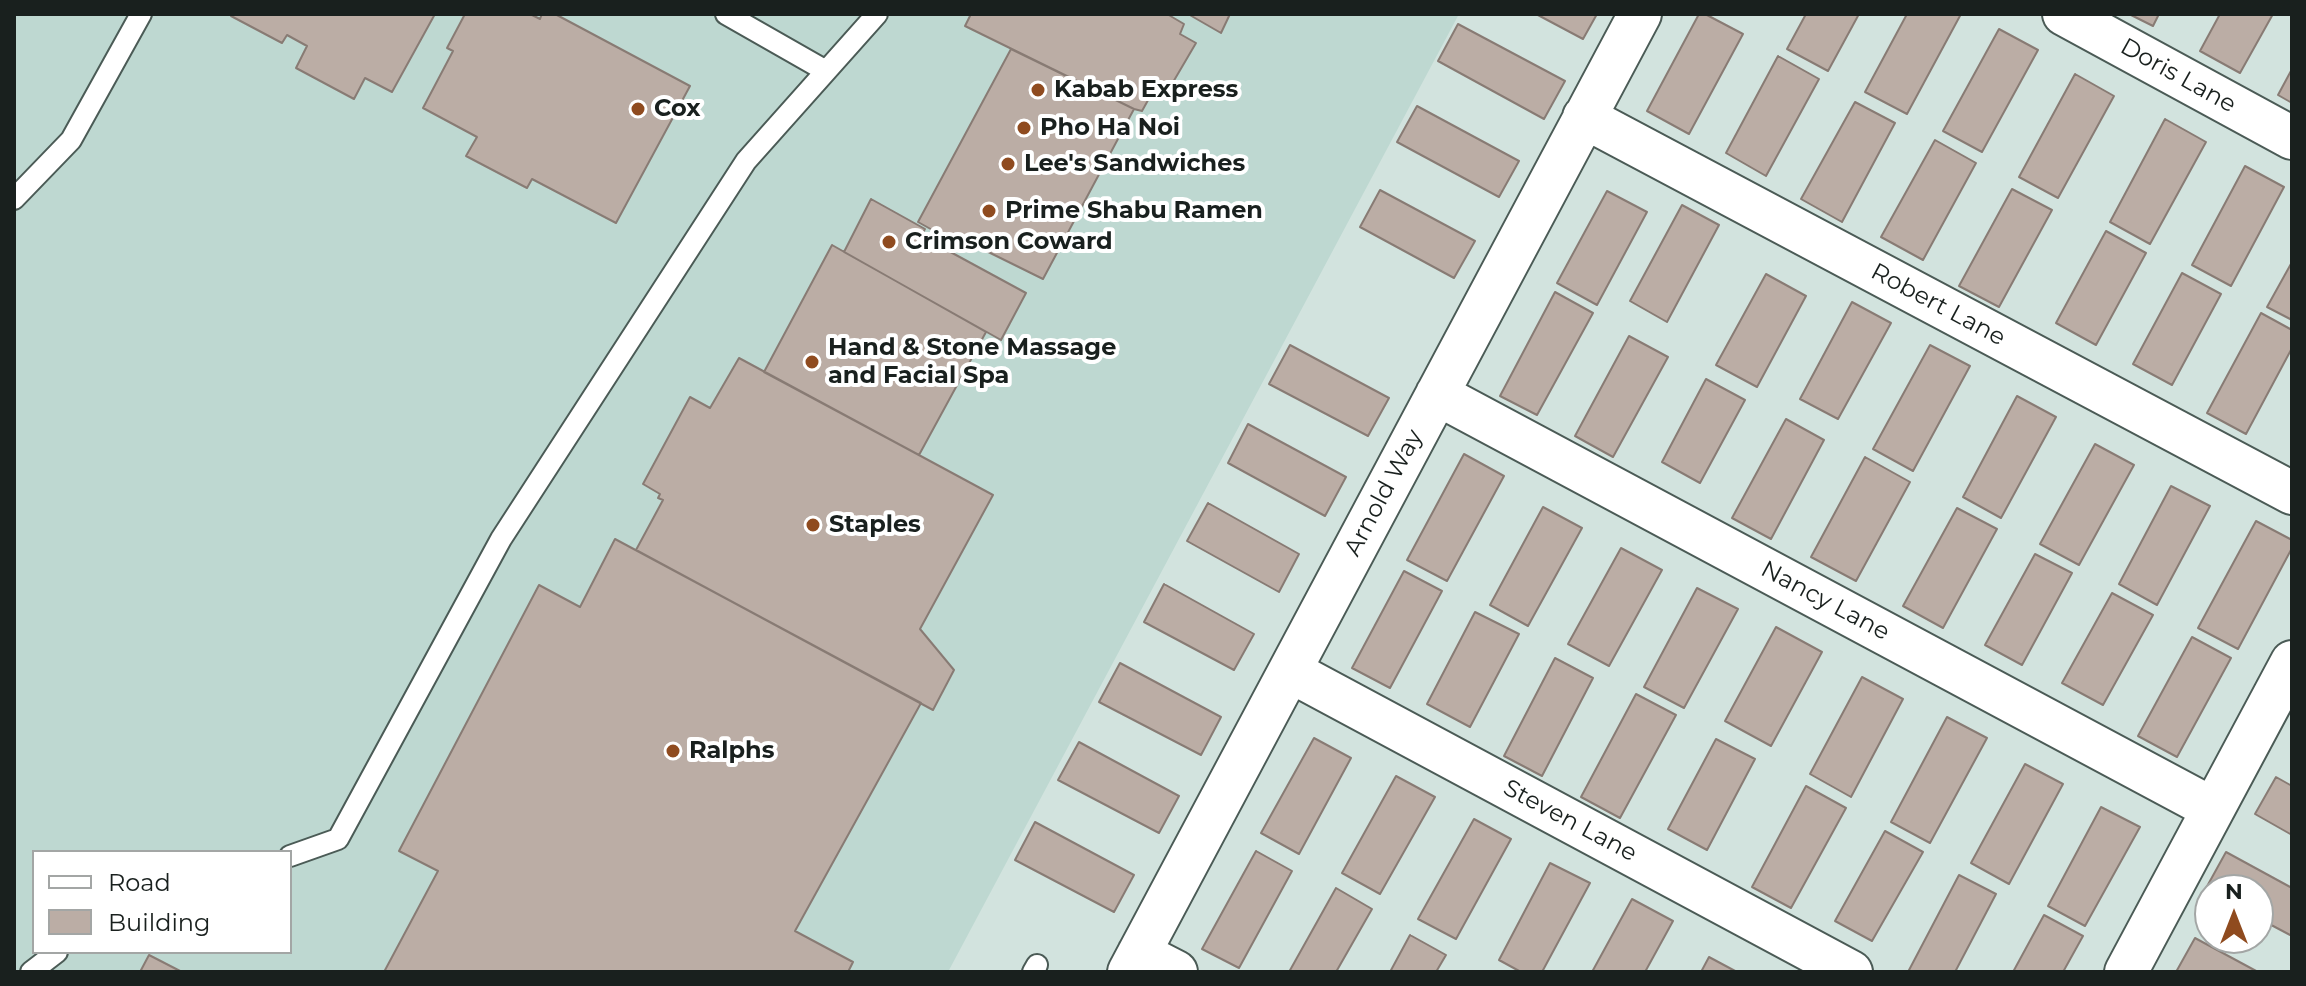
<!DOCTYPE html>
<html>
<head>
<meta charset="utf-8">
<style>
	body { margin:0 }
	#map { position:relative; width:2306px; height:986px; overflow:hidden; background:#d2e3de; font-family:Montserrat,sans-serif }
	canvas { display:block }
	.frame { position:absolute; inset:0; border:16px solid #19201e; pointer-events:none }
	.legend { position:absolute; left:32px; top:850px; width:260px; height:104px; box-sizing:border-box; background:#fff; border:2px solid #a3a6a5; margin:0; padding:10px 14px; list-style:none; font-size:24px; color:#19201e }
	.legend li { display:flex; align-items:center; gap:16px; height:40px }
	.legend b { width:40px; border:2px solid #a3a6a5 }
	.north { position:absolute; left:2194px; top:874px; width:80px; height:80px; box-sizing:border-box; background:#fff; border:2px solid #a3a6a5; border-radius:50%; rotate:0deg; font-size:22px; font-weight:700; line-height:32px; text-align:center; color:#19201e }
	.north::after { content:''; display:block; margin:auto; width:28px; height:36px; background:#8f4b1f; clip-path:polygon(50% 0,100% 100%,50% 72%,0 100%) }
</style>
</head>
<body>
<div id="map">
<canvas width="2306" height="986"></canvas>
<div class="frame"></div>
<ul class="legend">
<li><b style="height:10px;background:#fff"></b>Road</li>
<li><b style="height:22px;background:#bbada5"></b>Building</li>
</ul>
<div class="north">N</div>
</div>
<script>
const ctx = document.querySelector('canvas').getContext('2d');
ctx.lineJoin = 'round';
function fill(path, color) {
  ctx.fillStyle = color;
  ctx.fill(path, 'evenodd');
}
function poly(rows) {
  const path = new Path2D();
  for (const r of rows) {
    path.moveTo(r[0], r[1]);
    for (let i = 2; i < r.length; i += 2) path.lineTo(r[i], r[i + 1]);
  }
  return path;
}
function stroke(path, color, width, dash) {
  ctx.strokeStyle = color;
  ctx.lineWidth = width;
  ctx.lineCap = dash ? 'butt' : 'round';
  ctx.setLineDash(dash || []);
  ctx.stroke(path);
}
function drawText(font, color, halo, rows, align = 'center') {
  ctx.font = font + ' Montserrat,sans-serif';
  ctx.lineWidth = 8;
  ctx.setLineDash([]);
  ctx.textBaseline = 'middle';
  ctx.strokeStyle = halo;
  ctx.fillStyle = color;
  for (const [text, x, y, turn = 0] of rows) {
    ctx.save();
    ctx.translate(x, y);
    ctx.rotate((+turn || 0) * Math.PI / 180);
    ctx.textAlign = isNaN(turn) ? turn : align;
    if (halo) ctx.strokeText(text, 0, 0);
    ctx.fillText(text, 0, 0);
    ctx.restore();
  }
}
fill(poly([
	[14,14,1459,14,948,972,14,972],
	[34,852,290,852,290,952,34,952]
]), '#bed8d1');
const building = poly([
	[232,14,435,14,392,92,365,78,354,99,296,68,307,46,287,35,282,43,231,16,232,14],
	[465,14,530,14,540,19,542,14,555,14,690,86,616,223,532,179,527,188,466,156,477,137,423,108,453,51,447,48,465,14],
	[971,14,1167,14,1184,24,1180,34,1196,43,1169,89,1157,84,1142,111,1134,109,965,26,971,14],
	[1188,14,1230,14,1221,33,1188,14],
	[1536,14,1597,14,1583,39,1536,14],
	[1699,14,1705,14,1743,34,1689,134,1647,111,1699,14],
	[1806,14,1859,14,1828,71,1787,49,1806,14],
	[1907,14,1961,14,1907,114,1865,92,1907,14],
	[2129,14,2159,14,2153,26,2129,14],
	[2220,14,2273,14,2240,73,2200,51,2220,14],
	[1458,24,1565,81,1544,119,1438,61,1458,24],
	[1999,29,2038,50,1982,152,1943,131,1999,29],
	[1011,49,1134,109,1043,279,966,241,963,247,918,222,1011,49],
	[1778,56,1819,79,1766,176,1726,153,1778,56],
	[2292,69,2292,103,2278,95,2292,69],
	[2075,74,2114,96,2058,198,2019,177,2075,74],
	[1855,102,1895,123,1842,222,1801,199,1855,102],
	[1417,106,1519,161,1499,197,1397,142,1417,106],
	[2165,119,2206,142,2150,244,2110,222,2165,119],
	[1935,140,1976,163,1923,260,1881,237,1935,140],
	[2245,166,2284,187,2231,286,2192,265,2245,166],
	[2012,189,2052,210,1999,307,1959,286,2012,189],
	[1380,190,1475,241,1454,278,1360,227,1380,190],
	[1607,191,1647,212,1597,305,1557,283,1607,191],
	[871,199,925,229,921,236,1026,293,1001,340,844,252,871,199],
	[1682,205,1719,225,1667,322,1630,301,1682,205],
	[2106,231,2146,253,2096,345,2056,323,2106,231],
	[832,245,986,332,919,455,764,372,832,245],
	[2292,262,2292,320,2267,307,2292,262],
	[2182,273,2221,294,2172,385,2133,364,2182,273],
	[1766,274,1806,296,1757,387,1716,365,1766,274],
	[1555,292,1593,313,1537,415,1500,396,1555,292],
	[1852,302,1891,323,1838,419,1800,399,1852,302],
	[2261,313,2292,330,2292,348,2246,434,2207,413,2261,313],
	[1629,336,1668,357,1613,457,1575,436,1629,336],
	[1290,345,1389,398,1368,436,1269,384,1290,345],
	[1930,345,1970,366,1913,471,1873,449,1930,345],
	[739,358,993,495,920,629,954,670,933,710,636,550,663,500,658,498,660,494,643,484,690,397,710,408,739,358],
	[1706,379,1745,400,1700,483,1662,462,1706,379],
	[2017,396,2056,417,2001,518,1963,497,2017,396],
	[1786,419,1824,440,1771,539,1732,518,1786,419],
	[1248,424,1346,477,1325,516,1228,463,1248,424],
	[2095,444,2134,465,2079,565,2040,544,2095,444],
	[1464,454,1504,476,1447,581,1407,560,1464,454],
	[1865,457,1910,482,1856,581,1811,557,1865,457],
	[2171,486,2210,506,2157,605,2119,584,2171,486],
	[1208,503,1299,554,1279,592,1187,541,1208,503],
	[1543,507,1582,528,1528,626,1490,605,1543,507],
	[1957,508,1997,529,1943,628,1903,606,1957,508],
	[2256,521,2292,540,2292,548,2238,649,2198,628,2256,521],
	[615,539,921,703,795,931,853,962,848,972,384,972,438,871,399,851,539,585,580,607,615,539],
	[1621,548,1662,570,1609,666,1568,644,1621,548],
	[2035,554,2072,573,2022,665,1985,645,2035,554],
	[1404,571,1442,591,1390,688,1352,668,1404,571],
	[1164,584,1254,634,1234,670,1144,622,1164,584],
	[1697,588,1738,609,1684,708,1644,687,1697,588],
	[2112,593,2153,615,2103,705,2062,683,2112,593],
	[1475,612,1519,634,1470,727,1427,704,1475,612],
	[1776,627,1822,652,1771,746,1725,721,1776,627],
	[2192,637,2231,658,2177,757,2138,736,2192,637],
	[1555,658,1593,678,1542,776,1504,756,1555,658],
	[1120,663,1221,717,1201,755,1099,702,1120,663],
	[1862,677,1903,699,1851,797,1810,774,1862,677],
	[1636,694,1676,715,1620,818,1581,797,1636,694],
	[1947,717,1987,738,1930,843,1891,822,1947,717],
	[1314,738,1351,758,1299,854,1261,833,1314,738],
	[1716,739,1755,759,1707,850,1668,829,1716,739],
	[1079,742,1179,796,1159,833,1058,780,1079,742],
	[2025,764,2063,784,2009,884,1971,863,2025,764],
	[1396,776,1435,797,1380,894,1342,873,1396,776],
	[2276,777,2292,786,2292,835,2255,814,2276,777],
	[1806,786,1846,808,1791,908,1752,887,1806,786],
	[2101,807,2140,827,2085,926,2048,906,2101,807],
	[1474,819,1511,839,1456,939,1418,919,1474,819],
	[1035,822,1134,875,1114,912,1015,860,1035,822],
	[1885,831,1923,852,1872,941,1835,921,1885,831],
	[1256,851,1292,871,1239,968,1202,949,1256,851],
	[2226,852,2292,888,2292,936,2258,918,2258,890,2210,890,2210,892,2205,890,2226,852],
	[1550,863,1590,883,1542,972,1521,972,1499,960,1550,863],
	[1959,875,1996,894,1955,972,1908,972,1959,875],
	[1336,888,1372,909,1336,972,1289,972,1336,888],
	[1632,899,1673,921,1645,972,1592,972,1632,899],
	[2044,915,2083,936,2063,972,2013,972,2044,915],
	[1410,935,1446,955,1436,972,1390,972,1410,935],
	[2195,938,2258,972,2176,972,2195,938],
	[149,955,182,972,140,972,149,955],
	[1709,957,1737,972,1701,972,1709,957]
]);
fill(building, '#bbada5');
stroke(building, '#887b74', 2);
const service = poly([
	[726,14,826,71],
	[14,199,71,140,141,14],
	[290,856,338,839,501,539,746,161,877,14],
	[31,972,57,952],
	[1033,972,1037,965]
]);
const minor = poly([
	[2064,14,2292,138],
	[1584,117,2292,493],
	[1437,394,2213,809],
	[1290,671,1851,972],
	[1139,953,1176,972],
	[1129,972,1640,14],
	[2126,972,2292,662]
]);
stroke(service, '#4b5b56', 24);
stroke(minor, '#4b5b56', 46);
stroke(service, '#fff', 20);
stroke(minor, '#fff', 42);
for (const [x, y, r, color] of [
	[1038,90,8,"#8f4b1f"],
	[638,109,8,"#8f4b1f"],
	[1024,128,8,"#8f4b1f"],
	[1008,164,8,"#8f4b1f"],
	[989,211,8,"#8f4b1f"],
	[889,242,8,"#8f4b1f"],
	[812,362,8,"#8f4b1f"],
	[813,525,8,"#8f4b1f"],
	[673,751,8,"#8f4b1f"]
]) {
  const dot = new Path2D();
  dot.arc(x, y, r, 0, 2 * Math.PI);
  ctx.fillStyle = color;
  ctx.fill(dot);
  stroke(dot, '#fff', 3);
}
drawText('24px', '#19201e', '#fff', [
	["Doris Lane",2178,76,29],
	["Robert Lane",1938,305,28],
	["Arnold Way",1384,493,-62],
	["Nancy Lane",1825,601,28],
	["Steven Lane",1570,821,28]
]);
drawText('bold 24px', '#19201e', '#fff', [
	["Kabab Express",1054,90],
	["Cox",654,109],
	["Pho Ha Noi",1040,128],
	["Lee's Sandwiches",1024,164],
	["Prime Shabu Ramen",1005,211],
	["Crimson Coward",905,242],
	["Hand & Stone Massage",828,348],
	["and Facial Spa",828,376],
	["Staples",829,525],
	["Ralphs",689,751]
], 'left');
</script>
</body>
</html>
